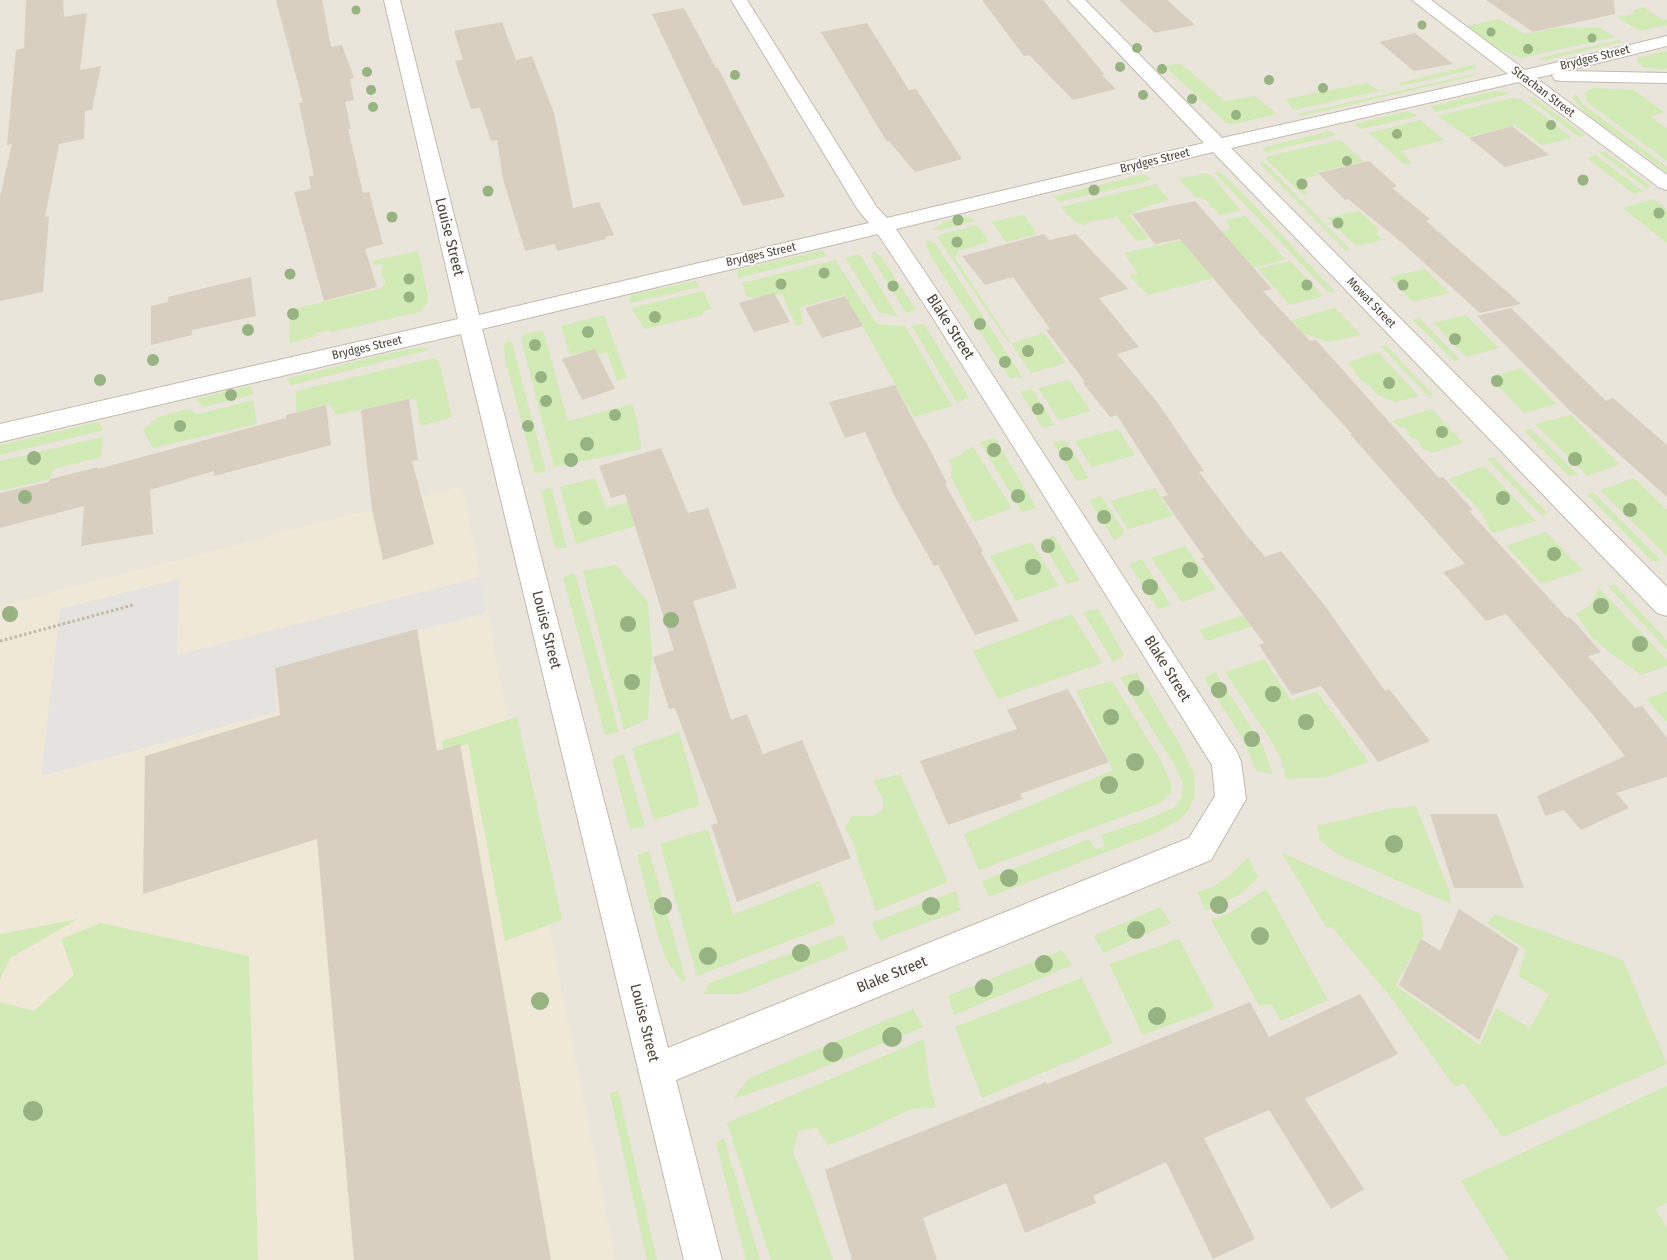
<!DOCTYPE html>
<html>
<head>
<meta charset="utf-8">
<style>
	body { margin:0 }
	canvas { display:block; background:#f6f3ec }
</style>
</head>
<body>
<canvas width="1667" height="1260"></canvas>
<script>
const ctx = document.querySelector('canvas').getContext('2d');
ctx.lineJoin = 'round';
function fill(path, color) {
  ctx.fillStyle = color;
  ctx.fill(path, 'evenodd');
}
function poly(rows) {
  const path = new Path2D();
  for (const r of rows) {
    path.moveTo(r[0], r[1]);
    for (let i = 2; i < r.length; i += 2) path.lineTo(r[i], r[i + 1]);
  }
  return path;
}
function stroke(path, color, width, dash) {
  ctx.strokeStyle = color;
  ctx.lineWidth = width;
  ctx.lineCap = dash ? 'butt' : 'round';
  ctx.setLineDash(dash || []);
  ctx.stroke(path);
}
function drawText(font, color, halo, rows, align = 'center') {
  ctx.font = font + ' "Fira Sans Condensed",sans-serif';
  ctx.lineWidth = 4;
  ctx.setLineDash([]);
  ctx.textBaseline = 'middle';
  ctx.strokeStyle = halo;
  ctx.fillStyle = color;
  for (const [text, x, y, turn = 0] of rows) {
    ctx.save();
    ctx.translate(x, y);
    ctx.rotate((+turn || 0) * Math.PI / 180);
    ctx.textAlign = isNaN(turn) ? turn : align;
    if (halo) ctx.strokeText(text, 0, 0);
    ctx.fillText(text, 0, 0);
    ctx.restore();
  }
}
fill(poly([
	[0,0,1667,0,1667,1260,0,1260]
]), '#eae5da');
fill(poly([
	[462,486,615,1260,0,1260,0,606]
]), '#efe8d6');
fill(poly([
	[1643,7,1663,20,1667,19,1667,25,1639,31,1615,15,1622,16,1630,15,1635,10],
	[1499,19,1525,34,1556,28,1599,27,1615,37,1521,58,1497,48,1468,26],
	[1619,40,1622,42,1546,60,1539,60,1539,58],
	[1667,51,1667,69,1645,68,1638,63,1637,58],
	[1180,63,1225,101,1255,96,1277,114,1234,124,1226,123,1165,66],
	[1476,64,1476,67,1471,70,1294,110,1285,99,1367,83,1378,90,1402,86,1399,83],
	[1478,73,1470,77,1302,116,1298,114],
	[1594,88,1634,90,1664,112,1650,117,1667,128,1667,161,1591,105,1586,100,1586,91],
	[1493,91,1513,93,1436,112,1431,106],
	[1575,94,1585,106,1667,167,1667,172,1588,115,1573,99],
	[1526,96,1534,98,1585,135,1580,138],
	[1512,98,1520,99,1535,109,1572,138,1542,145,1515,125,1469,137,1437,116],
	[1408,111,1418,116,1361,129,1354,124],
	[1420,120,1444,140,1401,151,1412,163,1404,164,1369,133],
	[1330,131,1336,135,1267,152,1262,151,1266,147,1273,145],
	[1340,140,1364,161,1315,173,1316,175,1297,182,1308,194,1303,195,1266,159,1269,156],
	[1597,151,1606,152,1651,186,1646,188],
	[1595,155,1643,191,1634,194,1587,158],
	[1260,161,1266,164,1351,250,1346,251,1260,164],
	[1217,171,1226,177,1252,203,1336,293,1328,292,1215,173],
	[1206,173,1211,175,1241,211,1220,215,1202,197,1197,198,1178,179],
	[1144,174,1152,180,1059,202,1054,196],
	[1156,184,1169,200,1148,206,1129,215,1149,238,1137,241,1117,217,1089,222,1085,225,1074,221,1061,207],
	[1654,199,1667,209,1667,243,1623,208],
	[1359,211,1379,230,1377,234,1383,240,1356,246,1327,218],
	[1024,215,1037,234,1006,242,992,222],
	[968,216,976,221,940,230,932,230,944,222],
	[1245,216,1286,259,1148,295,1129,275,1138,274,1124,253,1231,229,1225,220],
	[977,225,989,242,958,251,955,258,1011,343,1044,333,1066,363,1031,373,1011,343,1005,338,938,238,939,235],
	[926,240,935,243,1023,378,1010,378,935,263,927,248],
	[823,250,827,256,738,278,737,270],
	[418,251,428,297,427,304,419,312,331,332,329,330,315,333,316,336,290,343,289,310,382,288,386,281,381,275,383,264,373,265,373,261],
	[874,251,882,258,916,310,906,313,871,256],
	[857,254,861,256,898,317,879,312,845,258],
	[835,260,877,324,905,326,952,406,914,417,845,295,800,307,803,324,796,326,782,294,754,298,746,296,742,283],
	[1290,261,1323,296,1290,305,1258,269],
	[1425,269,1449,293,1413,302,1390,277],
	[695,281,700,287,630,303,630,295],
	[703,291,712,309,703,311,703,315,645,329,631,308],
	[1335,308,1361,335,1329,342,1303,333,1292,320],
	[604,315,627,378,617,381,607,352,590,356,587,352,570,355,561,326],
	[1466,315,1499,348,1466,357,1434,323],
	[1419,317,1460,360,1454,361,1413,320],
	[924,324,969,397,957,403,912,326],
	[543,330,568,421,633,404,642,449,554,467,521,338,524,334],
	[507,341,512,343,546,472,535,473,505,359,504,346],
	[1381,346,1387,346,1433,395,1428,396],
	[418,348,432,349,292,385,286,379,385,354],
	[1378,352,1419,396,1395,402,1378,395,1369,385,1361,380,1348,363],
	[434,358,439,361,452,417,421,426,415,398,336,415,330,404,296,412,296,391],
	[1521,368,1557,404,1524,413,1489,377],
	[1069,380,1091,411,1059,420,1038,388],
	[250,386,254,394,205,407,195,399],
	[1032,389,1054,424,1054,425,1043,428,1020,392],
	[253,400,257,424,153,448,143,430,158,417,189,409,198,414],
	[1432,409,1463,443,1432,453,1422,448,1418,440,1409,436,1407,429,1396,425,1392,421],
	[1571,415,1619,464,1588,476,1535,424],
	[98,422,104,430,0,455,0,445],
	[1118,429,1135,455,1092,467,1075,441],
	[1531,429,1578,475,1569,476,1524,430],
	[103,437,101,457,53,469,49,479,0,491,0,461],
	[995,438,1036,508,1022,512,980,442],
	[1065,440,1089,478,1077,481,1053,443],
	[973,447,1012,508,974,522,951,477,952,470,949,460,961,455,964,451],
	[1493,457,1547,513,1542,516,1487,459],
	[1484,466,1536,521,1492,533,1480,510,1449,479],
	[595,478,606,508,656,496,660,518,576,544,560,487],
	[1634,478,1667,510,1667,556,1600,490],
	[551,487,567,548,555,548,541,491],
	[1155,488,1173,516,1128,529,1110,501],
	[1593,492,1662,561,1652,561,1587,494],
	[1101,496,1125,532,1115,541,1089,500],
	[1546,532,1583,570,1542,584,1506,546],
	[1054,536,1080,580,1067,584,1041,540],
	[1031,542,1059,586,1016,601,990,556],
	[1185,546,1216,589,1182,602,1151,558],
	[1142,559,1171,605,1158,609,1129,564],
	[616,565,648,602,652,654,648,719,624,730,583,571],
	[575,573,619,732,605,735,563,577],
	[1614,584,1667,640,1667,650,1608,586],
	[1598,587,1667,660,1667,666,1642,675,1613,655,1593,638,1576,614,1592,604],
	[1276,604,1284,616,1207,641,1199,630],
	[1098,609,1124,655,1113,662,1083,612],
	[1072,614,1102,663,998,699,973,651],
	[1264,659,1291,700,1317,692,1369,762,1326,777,1286,779,1281,759,1274,745,1225,672],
	[1215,672,1262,744,1273,775,1256,770,1242,737,1204,678],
	[1137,673,1179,743,1194,774,1195,795,1188,811,1180,819,1159,832,989,897,982,881,1089,839,1096,850,1105,845,1101,835,1148,819,1175,807,1182,797,1183,783,1175,766,1120,677],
	[1112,681,1160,759,1171,783,1171,793,1160,803,979,870,964,834,1113,770,1076,691],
	[1667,691,1667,722,1646,699],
	[517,717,562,920,505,941,468,744,444,751,442,741],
	[679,732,700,805,654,820,632,748],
	[624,754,645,826,630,829,612,759],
	[900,774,948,882,876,911,857,856,855,846,845,827,852,816,872,816,883,810,883,798,873,781],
	[1416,806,1449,890,1451,904,1337,854,1320,840,1317,826,1388,809],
	[708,829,733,915,819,881,836,923,697,976,660,844],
	[649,851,686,980,682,982,668,962,659,940,637,855],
	[1282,853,1421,914,1424,936,1395,985,1480,1045,1496,1008,1530,1028,1549,994,1518,976,1526,950,1487,923,1495,914,1623,960,1667,1064,1503,1137,1464,1084,1454,1086,1390,996,1332,927,1326,927],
	[1248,857,1258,878,1239,895,1206,911,1197,892,1212,887,1229,876],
	[1266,889,1328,1000,1281,1021,1272,1005,1259,1005,1211,920,1230,913],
	[956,891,961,910,880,940,871,923],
	[1160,907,1171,923,1103,953,1094,936],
	[78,919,10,958,0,980,0,934],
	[101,923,249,956,258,1260,0,1260,0,1002,34,1011,74,975,61,939],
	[842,935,849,949,740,994,704,994,709,983],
	[1179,939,1215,1008,1143,1035,1109,964],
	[1062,950,1072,965,954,1015,948,996],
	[1082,978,1113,1043,982,1098,955,1027],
	[913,1009,924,1027,804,1075,733,1099,749,1078],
	[924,1039,929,1081,936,1108,911,1109,861,1133,828,1145,817,1128,798,1131,793,1153,811,1196,833,1260,771,1260,727,1123],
	[1667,1086,1667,1203,1655,1209,1667,1227,1667,1260,1509,1260,1461,1181],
	[618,1090,657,1260,647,1260,610,1094],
	[724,1138,760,1260,746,1260,716,1143]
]), '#d2eab5');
fill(poly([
	[480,577,486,613,275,668,276,712,41,776,60,609,180,579,177,655]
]), '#e5e3e0');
fill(poly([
	[26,0,63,0,64,17,87,13,80,70,101,66,92,110,85,111,84,139,59,144,45,217,49,216,43,292,0,301,0,197,12,144,7,145,16,50,24,48],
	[276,0,322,0,331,47,342,45,354,78,350,79,354,100,345,102,351,129,348,129,363,193,369,192,383,244,365,249,377,287,324,301,294,192,311,189,309,176,314,176,299,103,303,103],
	[982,0,1043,0,1104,74,1102,75,1116,89,1073,100,1029,55,1024,56],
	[1119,0,1167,0,1195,25,1155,33],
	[1486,0,1614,0,1615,14,1533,32],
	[684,8,716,68,718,68,785,197,743,206,652,14],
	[502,22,516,60,532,56,554,113,573,208,599,202,614,235,605,237,606,239,557,251,555,244,525,251,503,179,497,140,491,141,480,108,471,109,455,61,463,60,454,31],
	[867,23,909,90,916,89,962,159,915,172,889,141,887,142,821,32],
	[1415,33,1453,64,1414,71,1379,42],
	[1512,126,1549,155,1505,167,1469,138],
	[1369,161,1397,186,1392,188,1430,219,1426,221,1521,304,1480,313,1400,241,1348,199,1345,200,1318,173],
	[1195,201,1272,289,1263,291,1310,341,1316,340,1439,478,1443,477,1473,510,1469,511,1567,618,1570,617,1601,652,1588,656,1635,708,1642,706,1667,738,1667,777,1616,793,1629,808,1581,830,1564,810,1545,816,1537,796,1625,756,1593,715,1506,614,1486,621,1443,572,1465,564,1350,434,1352,434,1257,330,1180,239,1155,244,1132,214],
	[1044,234,1049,240,1076,234,1128,289,1099,298,1139,347,1117,354,1158,403,1204,471,1199,472,1250,540,1251,540,1265,557,1281,551,1325,606,1385,691,1389,689,1430,741,1378,762,1321,686,1292,695,1259,645,1264,643,1201,558,1204,557,1162,497,1168,495,1117,415,1110,417,1083,383,1085,382,1046,330,1050,329,1013,277,985,285,962,256],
	[251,277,256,316,192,330,192,335,151,345,151,306,168,302,168,297],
	[774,293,790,322,754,332,739,303],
	[845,296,863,326,822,338,805,308],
	[1511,308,1606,401,1613,398,1667,445,1667,497,1567,408,1477,316],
	[595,349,615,389,582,400,562,359],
	[895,385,924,440,925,440,947,483,945,484,983,551,981,552,1019,621,975,635,938,565,934,566,895,497,865,432,845,438,829,402],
	[409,399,418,460,412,461,434,544,383,560,372,510,361,410],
	[326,405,331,445,214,476,214,471,150,490,153,534,81,546,84,506,0,528,0,493,49,482,50,479,98,467,98,469,286,418,286,415],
	[661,448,688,513,708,508,737,588,693,601,731,720,747,714,763,754,802,740,851,858,737,902,711,825,718,823,675,708,669,709,653,657,674,650,625,494,611,498,599,466],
	[417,629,437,751,460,744,551,1260,354,1260,317,839,143,894,145,756,280,715,275,668],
	[1068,689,1109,762,1020,794,1023,799,948,825,920,761,1017,729,1007,710],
	[1430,814,1497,814,1524,888,1454,888],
	[1459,909,1519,948,1479,1040,1399,985,1421,939,1440,951],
	[1360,994,1398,1054,1305,1099,1364,1189,1331,1209,1269,1110,1204,1138,1255,1239,1213,1259,1166,1162,1093,1196,1096,1203,1025,1233,1006,1183,923,1218,937,1260,852,1260,825,1170,1046,1082,1047,1084,1250,1002,1269,1037]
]), '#d8cfc1');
const minor = poly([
	[384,0,400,0,479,315,869,223,858,210,731,0,747,0,876,206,887,218,1204,143,1068,0,1085,0,1222,138,1508,74,1412,0,1431,0,1525,70,1667,36,1667,46,1566,71,1667,73,1667,83,1561,81,1555,80,1552,76,1554,74,1536,78,1667,175,1667,190,1660,188,1519,82,1231,148,1667,587,1667,616,1657,613,1213,152,896,229,949,308,1237,752,1241,762,1246,799,1211,860,676,1080,722,1260,684,1260,461,334,0,442,0,424,458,319,384,0],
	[878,234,933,318,1212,765,1215,796,1189,838,668,1048,482,329,878,234]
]);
stroke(minor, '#c2bbae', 2);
stroke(poly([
	[0,641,133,605]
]), '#c4b79f', 3, [2.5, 2.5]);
fill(minor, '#fff');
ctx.fillStyle = '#97b381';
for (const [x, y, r] of [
	[356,10,4.5],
	[1422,25,4.5],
	[1491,32,4.5],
	[1592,38,4.5],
	[1137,48,5],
	[1528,49,5],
	[1120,67,5],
	[1162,69,5],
	[367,72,5],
	[735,75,5],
	[1269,80,5],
	[1323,88,5],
	[371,90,5],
	[1143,95,5],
	[1192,99,5],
	[373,107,5],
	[1236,115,5],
	[1551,125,5],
	[1397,134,5],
	[1347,161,5],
	[1583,180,5.5],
	[1302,184,5.5],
	[1094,190,5.5],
	[488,191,5.5],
	[1659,213,5.5],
	[392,217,5.5],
	[958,220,5.5],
	[1338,223,5.5],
	[957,242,5.5],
	[824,273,5.5],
	[290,274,5.5],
	[409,279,5.5],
	[781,284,5.5],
	[1307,285,5.5],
	[1403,285,5.5],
	[893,286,5.5],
	[409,297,5.5],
	[293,314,6],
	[655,317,6],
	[980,324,6],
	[248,330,6],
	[588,332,6],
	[1455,339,6],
	[535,345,6],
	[1028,351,6],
	[153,360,6],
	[1005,362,6],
	[541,377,6],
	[100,380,6],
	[1497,381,6],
	[1389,383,6],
	[231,395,6],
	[546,401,6],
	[1038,409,6],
	[615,415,6],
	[180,426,6],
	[528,426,6],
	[1442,432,6],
	[587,444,7],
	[994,450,7],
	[1066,454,7],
	[34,458,7],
	[1575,459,7],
	[571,460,7],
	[1018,496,7],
	[25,497,7],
	[1503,498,7],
	[1630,510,7],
	[1104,517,7],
	[585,518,7],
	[1048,546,7],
	[1554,554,7],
	[1033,567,8],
	[1190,570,8],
	[1150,587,8],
	[1601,606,8],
	[10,614,8],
	[671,620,8],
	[628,624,8],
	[1640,644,8],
	[632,682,8],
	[1136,688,8],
	[1219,690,8],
	[1273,694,8],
	[1111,717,8],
	[1306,722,8],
	[1252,739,8],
	[1135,762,9],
	[1109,785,9],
	[1394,844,9],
	[1009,878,9],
	[1219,905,9],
	[663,906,9],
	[931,906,9],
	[1136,930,9],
	[1260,936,9],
	[801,953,9],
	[708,956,9],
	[1044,964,9],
	[984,988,9],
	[540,1001,9],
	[1157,1016,9],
	[892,1037,10],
	[833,1052,10],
	[33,1111,10]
]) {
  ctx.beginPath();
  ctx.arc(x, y, r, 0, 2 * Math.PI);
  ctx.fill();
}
drawText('12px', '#4b4439', '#fff', [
	["Brydges Street",1595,58,-14],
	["Strachan Street",1543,92,37],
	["Brydges Street",1155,161,-14],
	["Brydges Street",761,255,-13],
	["Mowat Street",1371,303,46],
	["Brydges Street",367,348,-13]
]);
drawText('15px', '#4b4439', '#fff', [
	["Louise Street",449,237,76],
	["Blake Street",950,327,57],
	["Louise Street",546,630,76],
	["Blake Street",1167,669,58],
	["Blake Street",892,975,-22],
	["Louise Street",644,1023,76]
]);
</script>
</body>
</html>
